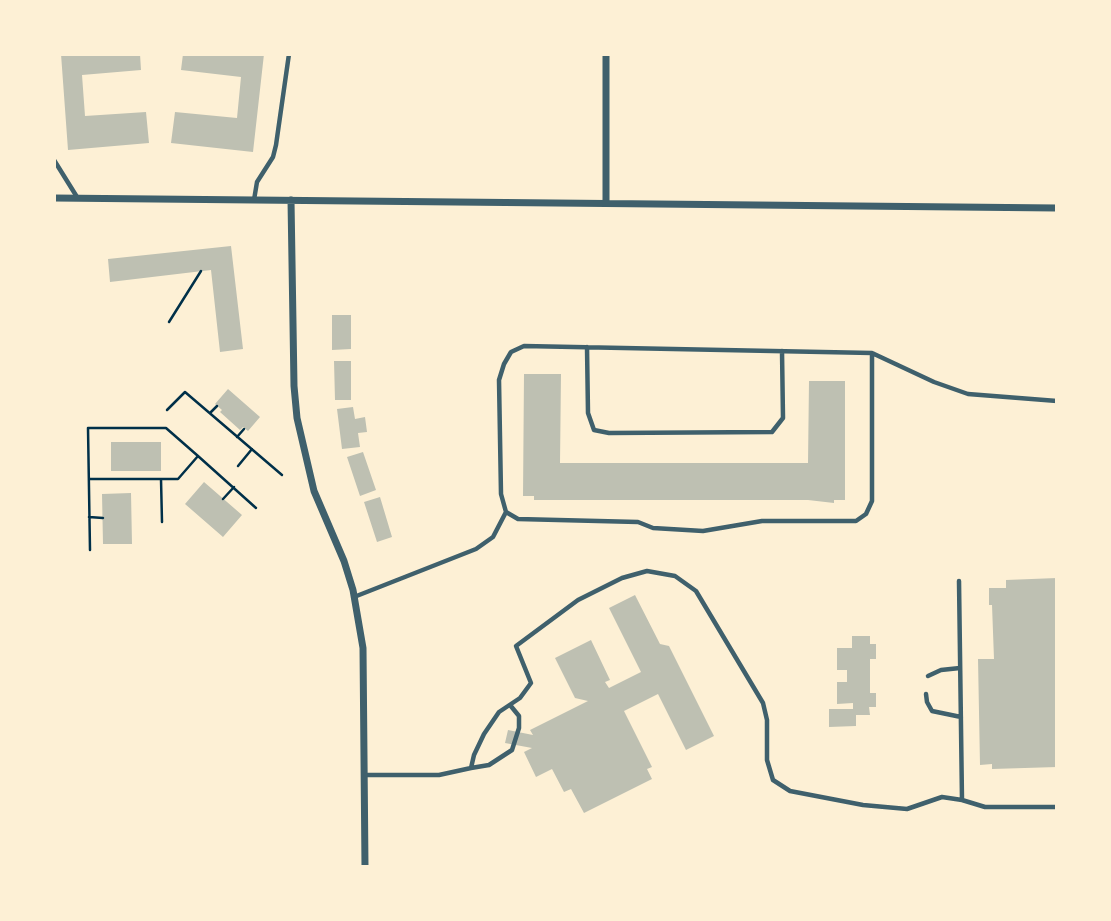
<!DOCTYPE html>
<html>
<head>
<meta charset="utf-8">
<style>
	body { margin:0 }
	#map { position:relative; width:1111px; height:921px; overflow:hidden; background:#fdf0d5; font-family:Inter,sans-serif }
	canvas { display:block }
	.frame { position:absolute; inset:0; border:56px solid #fdf0d5; pointer-events:none }
</style>
</head>
<body>
<div id="map">
<canvas width="1111" height="921"></canvas>
<div class="frame"></div>
</div>
<script>
const ctx = document.querySelector('canvas').getContext('2d');
ctx.lineJoin = 'round';
function fill(path, color) {
  ctx.fillStyle = color;
  ctx.fill(path, 'evenodd');
}
function poly(rows) {
  const path = new Path2D();
  for (const r of rows) {
    path.moveTo(r[0], r[1]);
    for (let i = 2; i < r.length; i += 2) path.lineTo(r[i], r[i + 1]);
  }
  return path;
}
function stroke(path, color, width, dash) {
  ctx.strokeStyle = color;
  ctx.lineWidth = width;
  ctx.lineCap = dash ? 'butt' : 'round';
  ctx.setLineDash(dash || []);
  ctx.stroke(path);
}
fill(poly([
	[61,54,140,54,141,70,82,75,85,116,146,112,149,143,68,150],
	[183,54,264,54,253,152,171,143,175,112,237,118,241,77,181,70],
	[231,246,243,349,220,352,211,270,110,282,108,259],
	[332,315,351,315,351,349,332,350],
	[334,361,351,361,351,400,335,400],
	[524,374,561,374,560,463,808,463,809,381,845,381,845,500,834,500,834,503,808,500,534,500,534,496,523,496],
	[228,389,260,417,248,431,243,427,240,430,220,412,222,410,215,404],
	[353,407,355,419,365,417,367,432,358,433,360,447,342,449,337,409],
	[111,442,161,442,161,471,111,471],
	[363,452,376,490,360,496,347,457],
	[204,482,242,515,223,537,185,504],
	[131,493,132,544,103,544,102,494],
	[380,497,392,537,377,542,364,502],
	[1057,578,1057,767,992,769,992,764,980,765,978,659,994,659,992,605,989,605,989,588,1006,588,1006,580],
	[635,595,660,644,669,646,714,736,686,750,658,694,624,711,652,767,647,769,652,779,584,813,571,789,564,792,552,769,536,777,524,752,532,748,505,743,508,730,533,735,530,730,588,701,575,698,555,658,591,640,610,680,605,682,609,688,641,672,609,608],
	[852,636,870,636,870,644,876,644,876,659,870,659,870,693,876,693,876,707,869,707,870,715,856,715,856,726,829,727,829,709,853,709,853,703,837,704,837,682,847,682,847,670,837,670,837,648,852,648]
]), '#bec0b2');
stroke(poly([
	[169,322,201,271],
	[167,410,185,392,282,475],
	[210,413,217,406],
	[237,437,244,429],
	[238,466,252,449],
	[89,479,178,479,198,456,256,508],
	[161,479,162,522],
	[223,499,234,487],
	[89,517,103,518],
	[90,550,88,428,166,428,198,456]
]), '#003049', 2.5);
stroke(poly([
	[54,160,77,197],
	[254,200,257,182,273,157,276,145,289,54],
	[587,347,588,413,594,430,609,433,772,432,783,418,782,351],
	[872,353,872,501,866,514,856,521,762,521,703,531,653,528,638,522,518,519,506,512,501,494,499,380,504,364,511,352,524,346,872,353,934,382,968,394,1057,401],
	[959,581,962,800],
	[354,597,476,549,493,537,506,512],
	[928,676,941,670,960,668],
	[926,694,927,702,932,711,961,717],
	[471,768,489,765,512,750,519,728,519,716,510,705],
	[366,775,439,775,471,768,474,755,484,734,499,712,520,698,531,683,516,646,578,600,622,578,647,571,675,576,696,591,763,703,767,720,767,760,773,780,790,791,863,805,907,809,942,797,962,800,985,807,1057,807]
]), '#3f606c', 4.5);
stroke(poly([
	[606,54,606,203],
	[54,198,1057,208],
	[291,200,294,386,297,418,314,491,344,561,353,590,363,648,365,867]
]), '#3f606c', 7);
</script>
</body>
</html>
